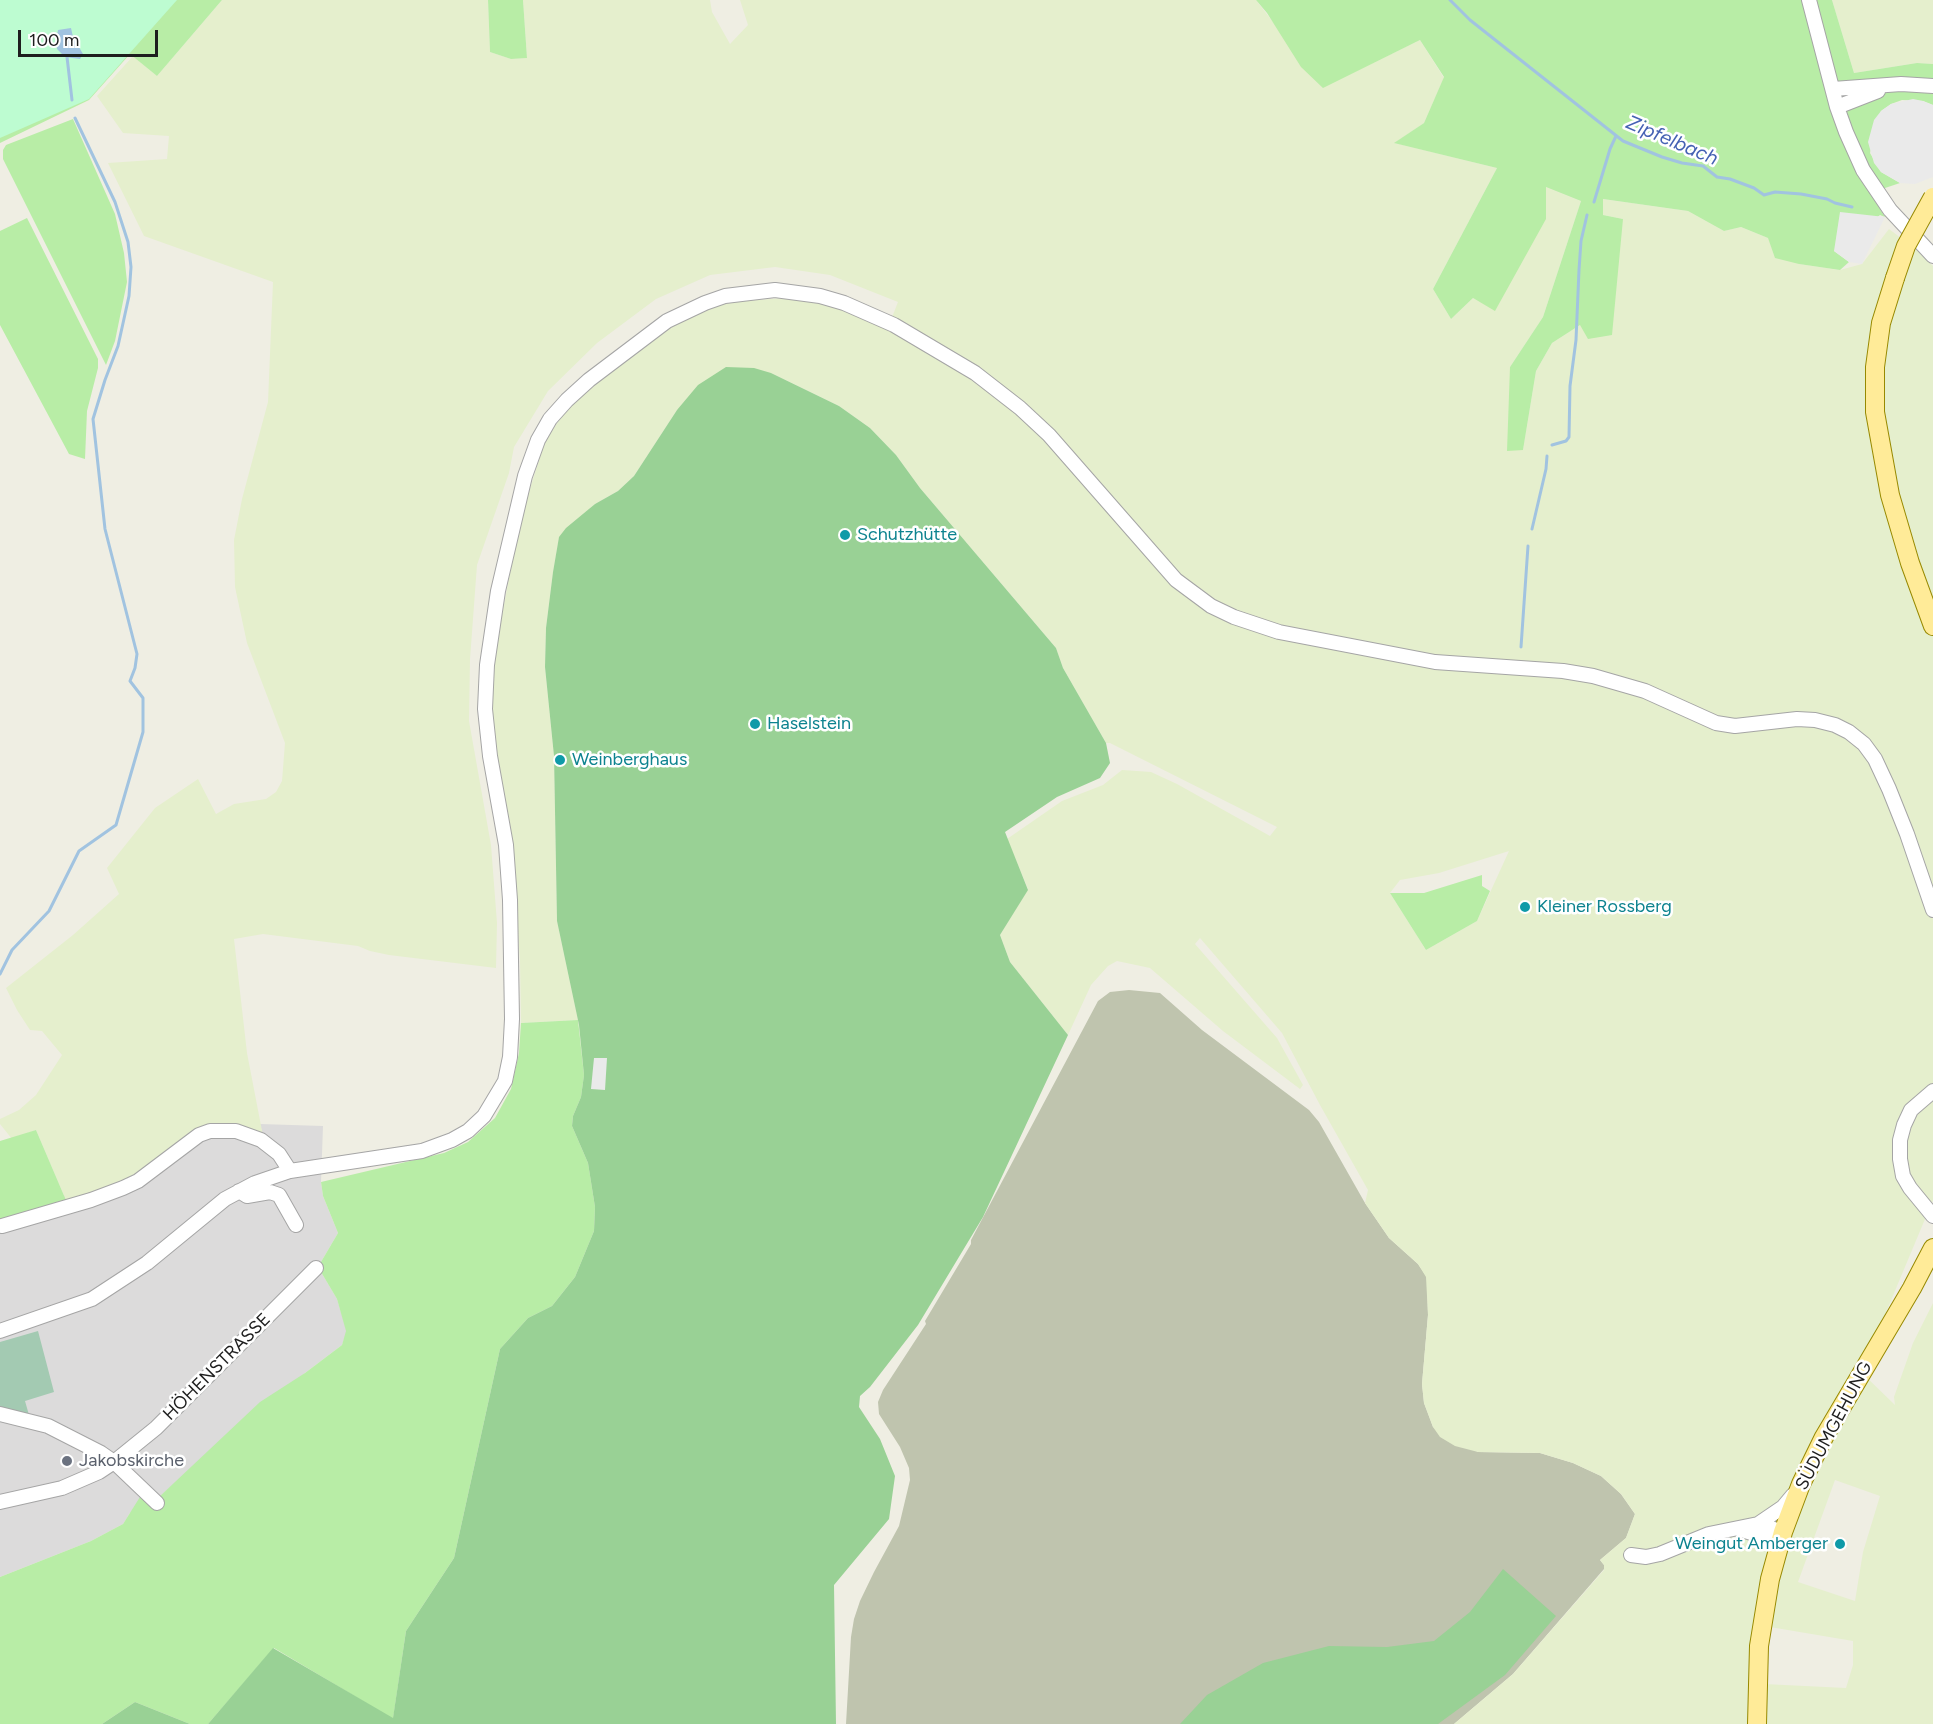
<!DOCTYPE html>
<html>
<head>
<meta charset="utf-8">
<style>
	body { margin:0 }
	#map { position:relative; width:1933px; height:1724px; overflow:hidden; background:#efeee3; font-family:Figtree,sans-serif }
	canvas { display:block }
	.scale { position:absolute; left:18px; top:30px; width:140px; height:27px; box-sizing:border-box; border:3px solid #1e1e1e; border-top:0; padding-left:8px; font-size:18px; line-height:21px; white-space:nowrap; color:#1e1e1e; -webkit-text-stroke:4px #fff; paint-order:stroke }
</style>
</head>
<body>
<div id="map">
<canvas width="1933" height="1724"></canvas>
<div class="scale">100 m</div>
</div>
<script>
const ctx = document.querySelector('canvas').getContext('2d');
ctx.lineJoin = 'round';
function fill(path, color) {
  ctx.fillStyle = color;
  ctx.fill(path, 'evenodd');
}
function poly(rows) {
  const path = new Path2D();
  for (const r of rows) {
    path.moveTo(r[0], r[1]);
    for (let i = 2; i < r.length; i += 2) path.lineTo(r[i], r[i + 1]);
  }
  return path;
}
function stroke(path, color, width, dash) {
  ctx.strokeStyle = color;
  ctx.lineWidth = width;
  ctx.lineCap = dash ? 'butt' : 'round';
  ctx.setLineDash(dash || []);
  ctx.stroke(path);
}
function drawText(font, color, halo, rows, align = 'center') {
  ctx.font = font + ' Figtree,sans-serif';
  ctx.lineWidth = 5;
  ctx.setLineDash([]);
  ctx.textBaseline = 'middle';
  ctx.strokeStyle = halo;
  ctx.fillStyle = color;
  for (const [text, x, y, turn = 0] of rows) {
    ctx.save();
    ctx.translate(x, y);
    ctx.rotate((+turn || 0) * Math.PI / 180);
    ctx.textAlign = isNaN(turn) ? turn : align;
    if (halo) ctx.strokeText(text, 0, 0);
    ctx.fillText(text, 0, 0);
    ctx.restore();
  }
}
fill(poly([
	[260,1124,323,1126,321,1182,323,1196,338,1233,318,1267,337,1299,347,1331,342,1345,305,1373,158,1498,130,1513,123,1524,91,1541,0,1577,0,1224,199,1134,263,1136]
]), '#dcdbdb');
fill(poly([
	[1129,990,1160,993,1202,1030,1309,1110,1319,1122,1365,1203,1389,1238,1418,1264,1427,1277,1428,1315,1422,1384,1424,1403,1433,1427,1478,1452,1540,1453,1573,1463,1601,1476,1621,1494,1635,1514,1626,1538,1600,1560,1604,1565,1604,1569,1513,1674,1454,1724,846,1724,851,1637,854,1619,860,1601,874,1572,899,1526,910,1480,909,1468,900,1447,879,1414,878,1402,883,1390,926,1324,925,1321,971,1244,971,1240,1098,1001,1110,992]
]), '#bfc4ae');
fill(poly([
	[222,0,488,0,490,52,511,59,527,58,523,0,710,0,712,12,730,44,748,25,740,0,1256,0,1323,87,1420,40,1444,78,1424,123,1395,143,1497,168,1433,289,1451,319,1473,298,1495,310,1546,187,1581,201,1543,317,1510,367,1523,450,1536,371,1552,343,1580,325,1623,219,1603,215,1603,199,1688,211,1724,231,1741,227,1768,238,1799,264,1840,270,1862,264,1889,229,1918,251,1933,266,1933,1200,1861,1372,1895,1405,1894,1397,1913,1343,1933,1303,1933,1724,1454,1724,1513,1674,1604,1570,1604,1565,1600,1560,1626,1538,1635,1514,1621,1494,1601,1476,1573,1463,1540,1453,1478,1452,1455,1446,1440,1437,1433,1427,1424,1403,1422,1384,1428,1315,1426,1277,1418,1264,1389,1238,1365,1203,1368,1190,1320,1105,1282,1033,1200,938,1195,944,1277,1038,1303,1085,1300,1089,1223,1031,1150,968,1117,961,1108,966,1091,985,1068,1035,1010,962,1000,935,1028,889,1007,839,1062,801,1103,785,1122,770,1151,772,1177,784,1270,836,1277,827,1110,743,1106,743,1063,668,1056,648,920,488,896,455,870,428,839,406,771,373,677,410,634,476,618,491,595,504,559,538,553,572,546,628,545,667,554,756,557,921,578,1020,521,1023,520,960,512,847,497,757,492,704,493,664,519,524,544,444,557,423,573,404,603,378,665,331,686,319,708,309,732,302,784,298,822,303,854,314,887,330,898,302,830,275,775,267,710,275,656,299,597,343,548,391,514,447,509,473,477,565,470,659,469,721,491,845,497,923,496,968,389,955,370,951,358,946,263,934,234,939,247,1053,263,1136,222,1128,138,1179,68,1205,36,1130,12,1139,0,1124,0,1119,19,1110,36,1095,62,1055,42,1031,30,1030,17,1010,6,988,73,935,119,894,107,868,155,808,198,779,216,814,234,804,266,799,276,792,282,781,285,743,247,643,235,587,234,540,242,499,268,402,273,282,144,236,108,163,167,159,169,136,123,133,97,96,133,56,157,76],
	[1509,851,1477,921,1426,950,1390,893,1400,880,1439,873],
	[1835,1480,1880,1496,1863,1552,1855,1601,1798,1582],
	[1770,1627,1853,1641,1853,1665,1846,1688,1764,1684],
	[1832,0,1933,0,1933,64,1917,63,1854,73]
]), '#e5efcd');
fill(poly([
	[0,0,222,0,157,76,130,54,89,100,0,143],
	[488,0,523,0,527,58,511,59,490,52],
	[1256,0,1832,0,1854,73,1917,63,1933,64,1933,105,1923,101,1902,100,1891,104,1881,111,1870,153,1881,172,1900,183,1870,193,1885,217,1880,215,1834,251,1849,262,1840,270,1799,264,1775,258,1768,238,1741,227,1724,231,1688,211,1603,199,1603,215,1623,219,1612,335,1588,339,1580,325,1552,343,1536,371,1523,450,1507,451,1510,367,1543,317,1581,201,1546,187,1546,219,1495,311,1473,298,1451,319,1433,289,1497,168,1394,143,1424,123,1444,77,1420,40,1323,88,1301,67,1267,13],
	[73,119,115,214,124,253,127,282,115,341,106,365,3,159,3,150,6,145],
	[27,218,98,359,98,368,87,411,85,459,69,454,0,325,0,231],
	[1482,875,1482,886,1490,891,1477,921,1426,950,1390,893,1424,893],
	[578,1020,584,1075,581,1097,573,1116,572,1126,588,1163,595,1207,594,1231,575,1277,552,1306,528,1318,500,1349,454,1558,406,1631,393,1719,274,1648,208,1724,190,1724,135,1702,102,1724,0,1724,0,1577,91,1541,123,1524,145,1489,158,1498,260,1402,305,1373,342,1345,346,1331,337,1299,318,1267,338,1233,323,1196,321,1182,444,1153,468,1142,495,1118,511,1089,519,1053,521,1023],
	[36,1130,68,1205,0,1224,0,1141]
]), '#b8eda6');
fill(poly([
	[726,367,754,368,771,373,839,406,870,428,896,455,920,488,1056,648,1063,668,1106,743,1110,763,1100,778,1057,797,1005,832,1028,890,1000,935,1010,962,1068,1035,983,1217,918,1325,870,1387,860,1396,859,1407,880,1439,895,1476,889,1519,834,1585,836,1724,208,1724,273,1648,393,1718,406,1631,454,1558,500,1349,528,1318,552,1306,575,1277,594,1231,595,1207,588,1163,572,1126,573,1116,581,1097,584,1075,579,1025,557,921,554,756,545,667,546,628,553,572,559,537,566,528,595,504,618,491,634,476,677,410,698,385],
	[1503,1569,1556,1616,1505,1675,1438,1724,1180,1724,1207,1695,1263,1663,1329,1646,1387,1647,1434,1641,1470,1612],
	[135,1702,190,1724,102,1724]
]), '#99d195');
fill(poly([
	[38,1331,54,1392,25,1401,29,1415,0,1409,0,1342]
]), '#a3cab2');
fill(poly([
	[0,0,177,0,89,99,0,138]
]), '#bdfcd1');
fill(poly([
	[1913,99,1923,101,1933,105,1933,177,1915,184,1900,183,1881,172,1874,163,1868,142,1874,120,1881,111,1891,104],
	[1840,212,1885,217,1862,264,1849,262,1834,251],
	[594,1058,607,1058,605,1090,591,1089]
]), '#eaeaea');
fill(poly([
	[71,28,73,37,83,54,80,59,65,57,57,49,56,41,58,30]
]), '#a1c3e0');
stroke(poly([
	[1450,0,1470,20,1623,141,1662,157,1682,163,1703,166,1717,177,1730,179,1754,188,1764,195,1775,192,1801,194,1827,199,1835,203,1852,207],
	[67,57,72,100],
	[1594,202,1610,149,1616,136],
	[1552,445,1566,441,1569,437,1570,386,1576,340,1579,270,1581,241,1587,215],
	[1532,529,1546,469,1547,456],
	[1521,647,1528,546],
	[0,974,12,950,49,911,79,851,116,825,143,732,143,698,130,681,135,668,137,654,105,529,93,419,105,380,118,346,129,296,131,267,128,242,115,202,75,118]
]), '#a1c3e0', 3);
const minor = poly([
	[1809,0,1837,107,1846,132,1863,170,1890,210,1933,256],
	[1833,89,1901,84,1933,86],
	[1837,107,1878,91],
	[1933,1091,1911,1110,1904,1125,1900,1140,1900,1159,1903,1176,1910,1188,1933,1216],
	[239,1191,247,1196,270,1192,279,1195,296,1225],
	[2,1226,91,1200,123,1188,138,1181,199,1135,210,1131,236,1131,261,1140,279,1154,290,1171],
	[0,1331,92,1299,147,1263,225,1199,255,1183,290,1171,422,1151,452,1140,468,1131,484,1116,505,1081,510,1057,512,1019,510,900,506,845,490,756,485,709,487,665,498,591,525,476,538,440,550,419,567,400,589,380,667,321,705,303,725,296,775,290,820,296,844,303,894,325,975,373,1020,408,1049,435,1176,580,1211,606,1234,617,1279,632,1435,662,1563,671,1593,676,1645,691,1716,723,1735,726,1797,719,1815,720,1835,725,1849,732,1864,744,1875,759,1889,789,1907,834,1933,910],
	[0,1414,48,1426,101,1453,114,1462,157,1503],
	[0,1502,62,1488,99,1472,114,1462,156,1428,316,1268],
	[1758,1524,1783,1507,1793,1495],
	[1739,1529,1780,1542],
	[1631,1555,1646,1557,1660,1554,1709,1534,1758,1524,1783,1532]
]);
const major = poly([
	[1895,278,1881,323,1875,367,1875,412,1890,495,1910,563,1933,626],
	[1757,1724,1759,1646,1770,1579,1783,1532,1801,1484,1824,1437,1912,1288,1933,1248]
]);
stroke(minor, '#a5a5a5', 16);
stroke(major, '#978900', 20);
stroke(minor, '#fff', 14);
stroke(major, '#ffeb98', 18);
const majorBridge = poly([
	[1895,278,1906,246,1933,197]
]);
stroke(majorBridge, '#978900', 20, []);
stroke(majorBridge, '#ffeb98', 18);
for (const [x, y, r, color] of [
	[845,535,6,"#0f9aa8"],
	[755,724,6,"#0f9aa8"],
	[560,760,6,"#0f9aa8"],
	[1525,907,6,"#0f9aa8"],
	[67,1461,6,"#6b7280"],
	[1840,1544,6,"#0f9aa8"]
]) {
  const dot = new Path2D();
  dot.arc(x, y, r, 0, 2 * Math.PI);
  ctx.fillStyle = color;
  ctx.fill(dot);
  stroke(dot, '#fff', 2);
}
drawText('18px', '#0d838f', '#fff', [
	["Schutzhütte",857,535],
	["Haselstein",767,724],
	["Weinberghaus",572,760],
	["Kleiner Rossberg",1537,907],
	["Weingut Amberger",1828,1544,"right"]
], 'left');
drawText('18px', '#1e1e1e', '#fff', [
	["HÖHENSTRASSE",217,1367,-45],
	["SÜDUMGEHUNG",1834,1426,-62]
]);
drawText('18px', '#5b616d', '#fff', [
	["Jakobskirche",79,1461]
], 'left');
drawText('italic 20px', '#4562b3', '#fff', [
	["Zipfelbach",1672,141,23]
]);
</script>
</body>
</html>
